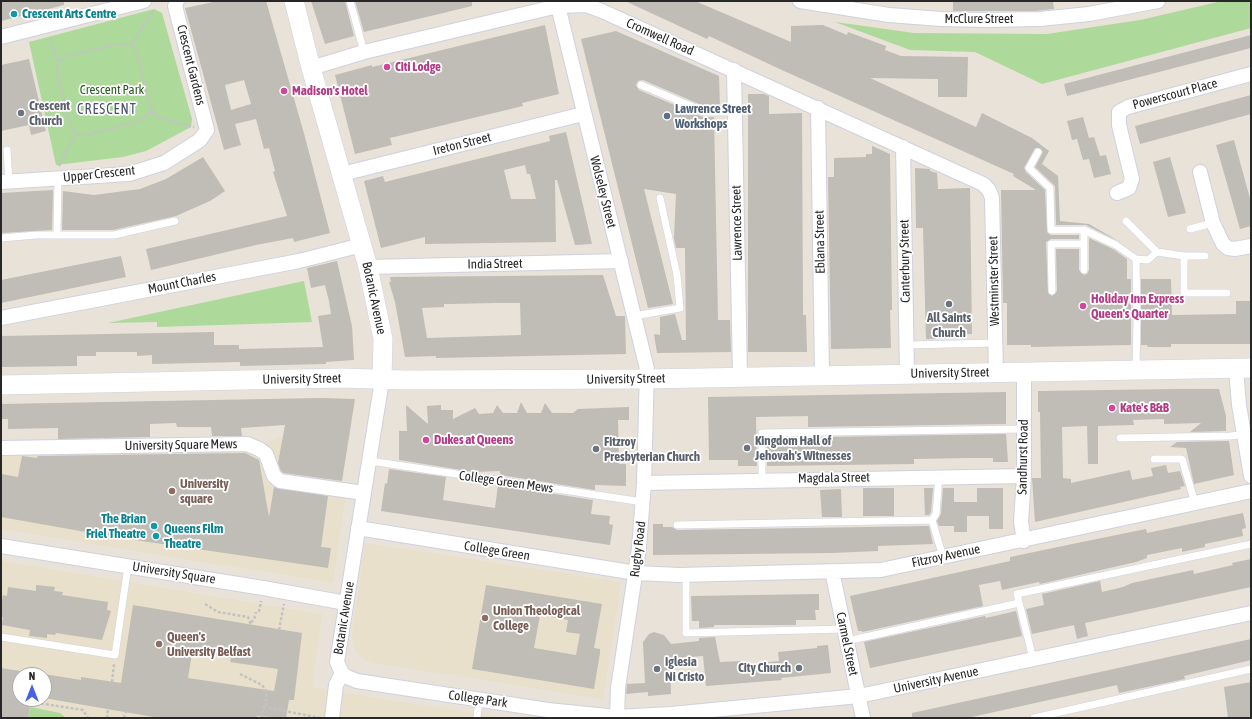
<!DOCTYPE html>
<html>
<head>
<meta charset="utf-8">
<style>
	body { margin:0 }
	#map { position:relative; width:1252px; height:719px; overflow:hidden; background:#e8e2d9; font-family:"Asap Condensed",sans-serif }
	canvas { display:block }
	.frame { position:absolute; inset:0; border:2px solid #272727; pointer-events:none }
	.north { position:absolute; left:12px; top:667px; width:40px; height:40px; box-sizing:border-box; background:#fff; border:1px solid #a9a9a9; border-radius:50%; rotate:0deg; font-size:11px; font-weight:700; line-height:16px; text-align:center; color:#272727 }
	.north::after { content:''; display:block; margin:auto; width:14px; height:18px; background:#495fe5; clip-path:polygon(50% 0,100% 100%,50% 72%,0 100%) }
</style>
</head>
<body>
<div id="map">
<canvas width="1252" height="719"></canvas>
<div class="frame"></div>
<div class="north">N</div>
</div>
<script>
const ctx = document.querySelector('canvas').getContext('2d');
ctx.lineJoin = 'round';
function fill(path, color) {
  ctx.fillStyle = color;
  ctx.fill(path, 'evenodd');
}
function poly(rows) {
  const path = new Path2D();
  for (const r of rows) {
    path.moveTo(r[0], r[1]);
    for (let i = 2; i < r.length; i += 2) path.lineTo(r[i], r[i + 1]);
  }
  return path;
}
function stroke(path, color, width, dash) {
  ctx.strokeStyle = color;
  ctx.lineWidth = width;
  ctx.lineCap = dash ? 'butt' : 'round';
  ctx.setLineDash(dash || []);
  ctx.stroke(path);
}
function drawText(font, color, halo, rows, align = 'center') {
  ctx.font = font + ' "Asap Condensed",sans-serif';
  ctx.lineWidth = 3.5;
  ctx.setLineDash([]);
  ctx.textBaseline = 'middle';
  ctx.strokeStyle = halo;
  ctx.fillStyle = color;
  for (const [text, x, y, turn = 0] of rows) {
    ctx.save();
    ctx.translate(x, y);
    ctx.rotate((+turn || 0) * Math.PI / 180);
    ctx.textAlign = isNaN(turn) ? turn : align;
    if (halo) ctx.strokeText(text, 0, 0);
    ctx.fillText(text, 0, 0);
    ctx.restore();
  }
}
fill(poly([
	[323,397,355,399,341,482,345,500,333,583,1,529,1,454,257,447,281,437,316,434],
	[365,543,621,582,603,699,375,663,365,660,357,653,353,644,352,632],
	[1,561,322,614,312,688,505,718,1,718],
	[20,675,44,675,44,699,20,699]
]), '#e8e0ca');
fill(poly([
	[1222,1,1251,1,1251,28,1042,84,975,52,910,50,835,22,914,33,1047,34,1140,20],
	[154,9,162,13,192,119,191,127,146,151,123,157,56,165,29,42],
	[304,281,312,322,157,327,157,322,108,323],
	[30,707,60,713,66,718,28,718]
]), '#add99b');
fill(poly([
	[1,1,64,1,64,5,1,21],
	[218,1,266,1,305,137,330,233,294,242,293,238,256,245,151,270,146,249,287,216,273,172,275,171,269,148,264,149,256,119,235,124,241,145,224,150,185,8],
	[244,80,251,104,231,110,225,85],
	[311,1,345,1,354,36,325,44],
	[355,1,472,1,472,6,364,32],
	[625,1,695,1,791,42,791,26,823,25,847,35,848,32,886,46,885,50,901,56,968,57,967,97,938,97,938,79,870,78,976,127,982,113,1032,138,1049,151,1042,164,1058,176,1060,221,1089,224,1120,242,1086,225,1056,225,1055,186,1035,167,1043,152,1040,148,1035,148,1024,168,1026,172,1045,190,1047,232,1051,235,1079,235,1079,239,1051,239,1046,242,1048,293,1052,296,1057,291,1056,249,1079,249,1079,270,1084,275,1087,274,1089,270,1089,238,1113,249,1127,259,1127,279,1131,279,1131,345,1031,347,1031,345,1007,345,1007,303,1003,303,1001,190,1036,190,1013,176,1014,174,784,71,709,36,707,39],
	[953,1,1053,1,1054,9,1034,11,953,11],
	[545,25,559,94,522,103,523,106,390,138,392,145,355,154,335,75,372,65,372,67],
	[616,31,719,76,720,107,706,107,643,80,638,81,636,85,639,90,703,117,714,117,718,320,730,320,731,352,657,353,654,334,660,335,660,317,675,314,682,340,686,340,685,248,676,248,674,238,676,194,644,189,673,304,648,308,581,39],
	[1251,35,1251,48,1067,96,1064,84],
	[29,59,46,131,31,135,29,125,1,131,1,65],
	[748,94,764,94,769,96,769,114,802,113,803,315,806,315,807,352,748,352],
	[1251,95,1251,114,1140,144,1135,126],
	[1083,117,1089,138,1094,137,1100,156,1106,155,1111,174,1094,178,1089,159,1083,160,1077,139,1072,140,1067,121],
	[566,132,592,244,575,245,557,180,555,180,556,242,425,244,425,237,381,248,364,181,383,176,385,182,550,141,549,136],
	[525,165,527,174,530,174,536,199,511,199,504,170],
	[1234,140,1251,202,1251,226,1240,229,1216,145],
	[872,146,890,154,892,310,890,310,891,348,831,349,828,177,834,177,834,158,866,157,866,154,872,154],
	[203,157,225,191,210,201,176,216,113,230,62,230,63,191,94,195,140,189,166,179],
	[1170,157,1186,213,1168,217,1153,162],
	[915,168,930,169,930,171,937,173,938,189,970,188,972,334,941,335,941,339,926,339,923,228,916,228],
	[53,190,52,230,1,233,1,193],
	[121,256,126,277,1,303,1,280],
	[337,261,352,326,354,360,326,362,326,364,240,366,240,362,152,364,152,355,137,356,137,352,96,352,96,356,77,356,77,366,1,367,1,336,214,332,214,345,239,345,239,349,323,347,318,316,331,314,329,301,325,285,311,288,307,268],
	[603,275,616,316,625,316,626,354,436,358,436,356,405,357,395,302,389,282,391,282,390,277],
	[495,303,520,303,521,335,427,338,422,308,444,307,444,304,450,304],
	[1141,279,1171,279,1172,315,1236,314,1236,301,1251,301,1251,344,1171,344,1171,347,1148,347,1147,345,1141,345],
	[1177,389,1219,389,1226,416,1226,431,1190,432,1201,423,1164,424,1164,419,1133,420,1134,425,1098,426,1098,464,1088,464,1087,426,1062,427,1063,478,1071,479,1071,483,1130,470,1132,480,1153,476,1151,468,1166,465,1168,473,1180,471,1185,486,1180,487,1181,489,1035,522,1032,478,1041,478,1040,412,1038,412,1038,391],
	[1006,392,1006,424,808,427,808,416,756,417,757,466,738,466,738,460,709,460,708,397],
	[319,398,355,399,342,481,284,473,281,471,278,463,285,425,241,428,242,436,212,436,211,427,177,427,176,423,150,424,150,437,58,439,58,428,8,429,8,419,1,419,1,404],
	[521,402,527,413,541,413,545,403,552,413,573,413,578,409,629,407,629,420,618,420,619,464,626,464,626,486,595,485,595,490,500,475,500,471,474,472,399,460,399,431,407,431,406,405,428,424,427,406,441,405,441,410,453,410,453,419,475,408,479,414,493,413,497,405,503,413,517,413],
	[1006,434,1008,462,993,462,993,458,968,458,914,459,914,464,767,466,767,438],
	[1229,441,1234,475,1194,484,1186,448,1170,447,1177,442],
	[245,453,259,460,269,517,274,487,328,496,321,547,331,548,328,568,114,537,1,517,1,474,18,477,22,456,37,458,38,456],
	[389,469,446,477,443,500,495,508,498,485,593,500,591,514,610,516,609,524,613,525,610,545,381,511,385,483,387,484],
	[863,488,894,488,894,516,863,516],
	[924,488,933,488,931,512,929,515,925,515],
	[943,488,954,488,954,502,977,502,977,488,1003,488,1003,529,989,529,989,516,967,516,967,532,954,532,954,526,939,526,937,521,941,514],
	[841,489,842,517,822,517,820,490],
	[1243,513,1246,528,1242,529,1243,536,1205,544,1205,547,1182,552,1182,548,1147,555,1147,558,1136,562,1040,584,1039,582,1002,590,1000,581,979,585,983,606,862,632,862,631,858,631,850,596,1010,561,1010,557,1082,542,1146,529,1147,533],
	[653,524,663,524,663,527,672,527,677,530,929,526,933,544,878,546,878,551,832,553,653,555],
	[1251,559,1251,587,1085,623,1088,636,1077,639,1074,625,1032,634,1026,609,1044,605,1042,594,1100,581,1102,592,1123,587,1132,583,1193,570,1194,574,1233,565,1232,563],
	[36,585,55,587,54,591,63,592,62,595,108,602,107,610,111,611,102,640,56,633,55,635,47,634,47,638,29,636,30,630,2,625,3,617,1,617,1,606,3,595,7,596,8,587,36,591],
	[486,585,602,604,594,648,600,649,600,653,594,689,472,669],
	[540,615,568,620,566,632,580,634,576,655,534,648],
	[819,594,819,610,815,610,816,620,796,620,796,625,714,625,714,627,699,628,699,621,692,621,691,596],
	[133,605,302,633,294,700,289,700,286,718,257,716,257,718,159,718,44,698,44,674,81,680,81,677,121,683],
	[192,653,231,658,230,662,278,669,274,691,188,678],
	[1016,611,1022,636,870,668,864,642,985,616,986,618],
	[654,632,664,635,671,644,699,641,699,638,715,637,720,662,741,661,742,667,768,665,768,662,779,661,778,652,817,648,817,646,828,645,831,673,781,678,782,680,706,686,703,656,670,659,671,694,648,696,648,692,626,694,627,684,645,683,643,642,649,634],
	[1251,639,1251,660,1184,676,1185,679,1119,693,1117,685,967,718,912,718,912,713],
	[1,668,20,671,20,699,31,699,28,718,1,718],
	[1251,682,1251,718,1228,718,1224,687]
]), '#c0bcb6');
const lane = poly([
	[350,1,364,52],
	[641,85,705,112,735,112],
	[7,150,9,182],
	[1038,152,1029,168,1050,188,1051,230,1084,230,1116,245,1136,259,1137,317,1136,369],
	[1126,221,1157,252],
	[1190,229,1213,223],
	[57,235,58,178],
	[1,238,36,235,114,235,175,221],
	[1184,256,1205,256],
	[1136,259,1148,260,1157,252,1184,256,1184,293,1227,293],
	[1084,270,1084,244],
	[1052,291,1051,244,1084,244,1084,230],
	[634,316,680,308,677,275,660,198],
	[907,345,995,343],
	[1120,438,1230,436,1251,434],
	[1154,459,1182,459,1195,503],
	[370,461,643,502],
	[939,476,936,514,932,520,943,557],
	[762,479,762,433,1024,429],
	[677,525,932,520],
	[686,575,686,633,844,629],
	[1,637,115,655,128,566],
	[847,641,1019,603],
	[1033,659,1017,594,1251,544],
	[477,718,479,699],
	[1034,718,1251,669]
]);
const street = poly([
	[800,1,889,15,941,19,985,20,1040,19,1089,14,1158,1],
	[558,6,647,369,644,483,639,548,618,688,617,718],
	[1,37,144,1],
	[311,68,364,52,558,6,586,5,602,11,983,184,989,190,992,198,996,373],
	[734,70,740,376],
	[818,108,822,375],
	[903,147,907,374],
	[1200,172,1213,223,1223,244,1228,248,1235,249,1251,246],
	[342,174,583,114],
	[1,182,129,174,164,163,200,140,207,130,175,6,177,1],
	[1117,193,1129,188,1132,179,1119,125,1119,112,1128,107,1251,74],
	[368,267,621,261],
	[1,318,299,261,362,245],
	[1236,369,1239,405,1251,476],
	[1024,372,1024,476,1021,522,1024,541],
	[382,380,337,662,342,673,347,677,357,681,548,710,617,717,671,714,859,696,1251,613],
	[1,448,247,444,259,449,266,454,274,476,280,481,364,493],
	[644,483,1024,476],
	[358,528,636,573,679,575,881,570,1251,491],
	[1,546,263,588,346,603],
	[832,571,863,718],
	[332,718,336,685,342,673]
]);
const secondary = poly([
	[294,1,311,68,368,267,383,339,382,380],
	[1,385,342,378,405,380,646,379,1251,368]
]);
stroke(lane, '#cfd1de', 8);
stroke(street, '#cfd1de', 16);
stroke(secondary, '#cfd1de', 20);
stroke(poly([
	[50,39,58,61],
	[119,44,132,44,137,54,152,111,139,121,87,135,75,134,70,125,57,73,58,61,66,56,119,44],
	[132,44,152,12],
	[152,111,159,118,194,127],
	[59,166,75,134],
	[205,604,218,612,248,617,251,625],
	[259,612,261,601],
	[251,622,254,620,256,612],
	[279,630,284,604],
	[240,674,262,685,267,692,265,703,270,708,320,718],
	[112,682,114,664],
	[31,702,83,710,88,718],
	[107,718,108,708],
	[124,718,126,711],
	[262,718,265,703]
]), '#c3c3c3', 2.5, [3, 2]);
stroke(lane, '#fff', 7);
stroke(street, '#fff', 14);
stroke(secondary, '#fff', 19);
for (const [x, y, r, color] of [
	[14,14,4,"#0f9aa8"],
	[387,67,4,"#d1479c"],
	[284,91,4,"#d1479c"],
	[21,113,4,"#6b7280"],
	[667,116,4,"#5c6f8a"],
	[949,304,4,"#6b7280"],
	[1083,306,4,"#d1479c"],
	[1112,408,4,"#d1479c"],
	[426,440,4,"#d1479c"],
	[747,448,4,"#6b7280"],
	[596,449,4,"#6b7280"],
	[172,491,4,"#8d6e63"],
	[154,526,4,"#0f9aa8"],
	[156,536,4,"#0f9aa8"],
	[485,618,4,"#8d6e63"],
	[159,644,4,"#8d6e63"],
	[799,668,4,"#6b7280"],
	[657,669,4,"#6b7280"]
]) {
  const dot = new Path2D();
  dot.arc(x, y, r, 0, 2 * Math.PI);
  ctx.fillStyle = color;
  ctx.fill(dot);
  stroke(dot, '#fff', 1.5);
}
drawText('bold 13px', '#0d838f', '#fff', [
	["Crescent Arts Centre",22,14],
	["The Brian",146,519,"right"],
	["Friel Theatre",146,534,"right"],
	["Queens Film",164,529],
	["Theatre",164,544]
], 'left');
drawText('13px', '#272727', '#fff', [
	["McClure Street",979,19],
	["Cromwell Road",660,37,24],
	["Crescent Gardens",191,65,76],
	["Powerscourt Place",1175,94,-15],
	["Ireton Street",462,144,-14],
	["Upper Crescent",99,174,-6],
	["Wolseley Street",603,192,76],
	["Lawrence Street",737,223,-91],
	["Eblana Street",820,242,-91],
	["Canterbury Street",905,261,-91],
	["India Street",495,264,-1],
	["Westminster Street",994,281,-91],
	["Mount Charles",182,283,-11],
	["Botanic Avenue",374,298,78],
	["University Street",950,373,-1],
	["University Street",302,379,-1],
	["University Street",626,379,-1],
	["University Square Mews",181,445,-1],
	["Sandhurst Road",1023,457,-89],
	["Magdala Street",834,478,-1],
	["College Green Mews",506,482,8],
	["Rugby Road",638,549,-83],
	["College Green",497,551,9],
	["Fitzroy Avenue",946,556,-12],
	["University Square",174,573,9],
	["Botanic Avenue",344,618,-81],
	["Carmel Street",847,644,78],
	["University Avenue",936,680,-12],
	["College Park",478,699,8]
]);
drawText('bold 13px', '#b23c85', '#fff', [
	["Citi Lodge",395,67],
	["Madison's Hotel",292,91],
	["Holiday Inn Express",1091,299],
	["Queen's Quarter",1091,314],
	["Kate's B&B",1120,408],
	["Dukes at Queens",434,440]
], 'left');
drawText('13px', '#2a5a20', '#fff', [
	["Crescent Park",112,90]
]);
drawText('bold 13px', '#5b616d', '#fff', [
	["Crescent",29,106],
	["Church",29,121],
	["All Saints",949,318,"center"],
	["Church",949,333,"center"],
	["Kingdom Hall of",755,441],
	["Jehovah's Witnesses",755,456],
	["Fitzroy",604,442],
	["Presbyterian Church",604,457],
	["Iglesia",665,662],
	["Ni Cristo",665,677],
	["City Church",791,668,"right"]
], 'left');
drawText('bold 13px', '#4e5e75', '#fff', [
	["Lawrence Street",675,109],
	["Workshops",675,124]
], 'left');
drawText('bold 13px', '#785e54', '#fff', [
	["University",180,484],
	["square",180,499],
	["Union Theological",493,611],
	["College",493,626],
	["Queen's",167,637],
	["University Belfast",167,652]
], 'left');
ctx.letterSpacing = '1px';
drawText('14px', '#4d5271', '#fff', [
	["CRESCENT",107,110]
]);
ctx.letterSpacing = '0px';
</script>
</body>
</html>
